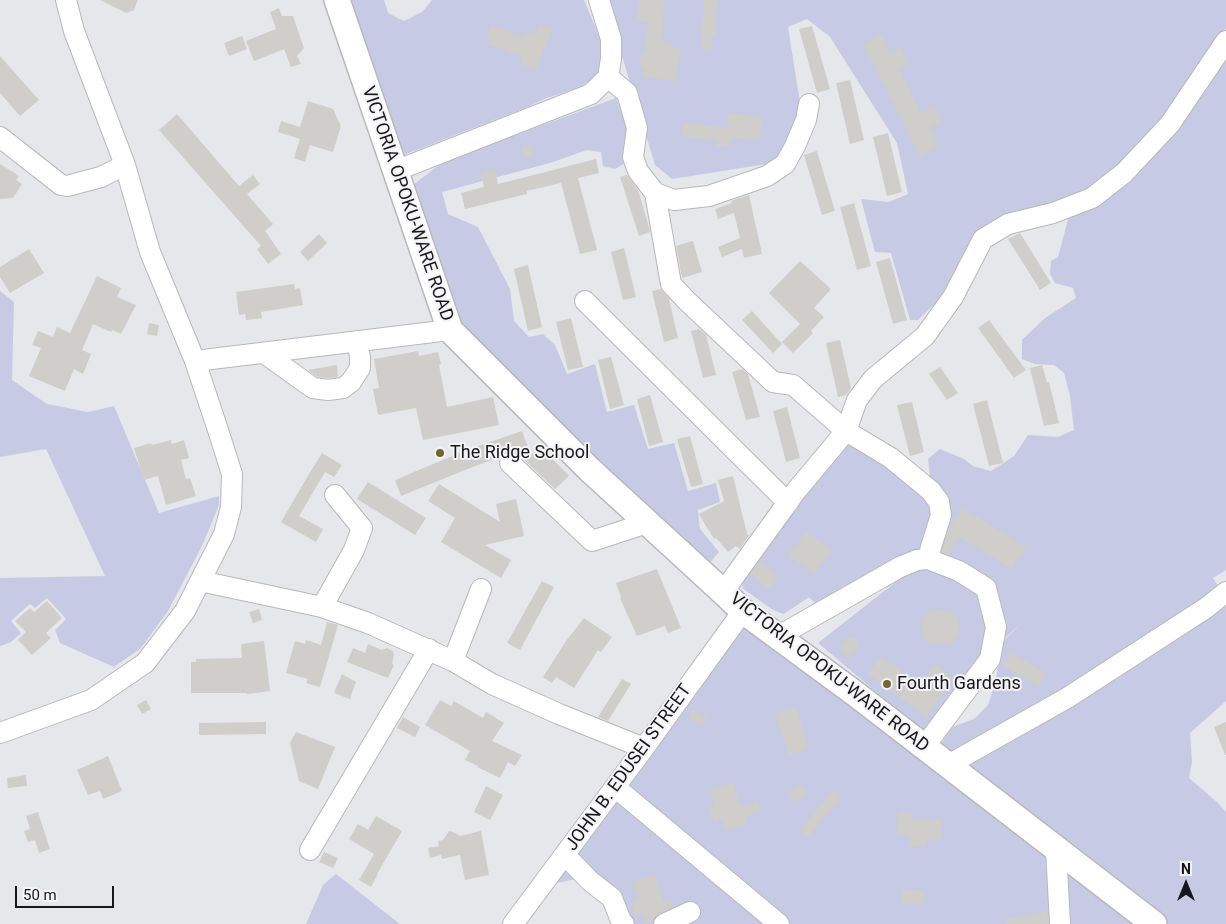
<!DOCTYPE html>
<html>
<head>
<meta charset="utf-8">
<style>
	body { margin:0 }
	#map { position:relative; width:1226px; height:924px; overflow:hidden; background:#e6e7eb; font-family:Roboto,sans-serif }
	canvas { display:block }
	.north { position:absolute; left:1161px; top:859px; width:50px; height:50px; -webkit-text-stroke:4px #f4f4f8; paint-order:stroke; rotate:0deg; font-size:14px; font-weight:700; line-height:20px; text-align:center; color:#171719 }
	.north::after { content:''; display:block; margin:auto; width:18px; height:22px; background:#171719; clip-path:polygon(50% 0,100% 100%,50% 72%,0 100%) }
	.scale { position:absolute; left:15px; top:886px; width:99px; height:22px; box-sizing:border-box; border:2px solid #171719; border-top:0; padding-left:6px; font-size:15px; line-height:18px; white-space:nowrap; color:#171719; -webkit-text-stroke:4px #f4f4f8; paint-order:stroke }
</style>
</head>
<body>
<div id="map">
<canvas width="1226" height="924"></canvas>
<div class="north">N</div>
<div class="scale">50 m</div>
</div>
<script>
const ctx = document.querySelector('canvas').getContext('2d');
ctx.lineJoin = 'round';
function fill(path, color) {
  ctx.fillStyle = color;
  ctx.fill(path, 'evenodd');
}
function poly(rows) {
  const path = new Path2D();
  for (const r of rows) {
    path.moveTo(r[0], r[1]);
    for (let i = 2; i < r.length; i += 2) path.lineTo(r[i], r[i + 1]);
  }
  return path;
}
function stroke(path, color, width, dash) {
  ctx.strokeStyle = color;
  ctx.lineWidth = width;
  ctx.lineCap = dash ? 'butt' : 'round';
  ctx.setLineDash(dash || []);
  ctx.stroke(path);
}
function drawText(font, color, halo, rows, align = 'center') {
  ctx.font = font + ' Roboto,sans-serif';
  ctx.lineWidth = 4;
  ctx.setLineDash([]);
  ctx.textBaseline = 'middle';
  ctx.strokeStyle = halo;
  ctx.fillStyle = color;
  for (const [text, x, y, turn = 0] of rows) {
    ctx.save();
    ctx.translate(x, y);
    ctx.rotate((+turn || 0) * Math.PI / 180);
    ctx.textAlign = isNaN(turn) ? turn : align;
    if (halo) ctx.strokeText(text, 0, 0);
    ctx.fillText(text, 0, 0);
    ctx.restore();
  }
}
fill(poly([
	[344,0,384,0,388,13,404,21,422,12,432,0,584,0,602,43,603,65,596,78,577,88,544,99,530,106,401,156],
	[605,0,1226,0,1226,28,1177,104,1130,159,1074,200,1008,219,944,295,918,320,910,320,891,253,875,252,861,199,889,202,908,194,897,143,830,37,807,19,788,27,802,115,787,146,773,163,672,179,655,165],
	[1226,56,1226,570,1213,578,1226,598,1226,701,1190,733,1192,762,1189,778,1217,802,1226,812,1226,924,629,924,576,879,556,883,570,859,745,619,1068,873,940,745,952,727,974,719,988,705,996,680,999,657,999,645,1022,623,981,659,924,732,818,643,897,581,871,593,823,612,809,597,784,614,773,610,742,588,744,575,845,444,892,463,917,481,930,475,928,459,940,449,962,458,973,466,991,471,1014,456,1028,435,1058,437,1074,430,1070,396,1064,373,1054,365,1035,364,1022,359,1022,340,1045,318,1076,298,1073,288,1055,283,1050,274,1051,261,1058,257,1070,212,1090,204],
	[616,98,628,127,629,161,615,169,603,166,601,152,587,150,550,163,442,192,448,214,478,227,510,289,514,321,529,337,543,334,555,345,567,374,595,364,607,412,634,405,648,449,674,443,688,491,716,483,720,502,698,510,700,529,719,552,706,567,457,319,413,185,443,162],
	[0,291,14,302,12,380,47,404,88,412,114,406,159,513,219,496,219,505,202,546,168,611,141,648,114,667,60,643,55,630,66,619,47,598,35,608,30,604,11,621,21,633,11,642,0,646,0,578,105,576,46,449,0,457],
	[336,874,400,924,306,924,323,885]
]), '#c7cae4');
fill(poly([
	[100,0,138,0,134,10,126,13],
	[639,0,664,0,662,42,671,43,671,47,680,48,676,81,642,77,644,67,640,67,641,53,645,53,648,22,637,21],
	[703,0,717,0,717,11,715,11,715,36,712,36,712,49,702,49,702,19,704,19],
	[279,8,282,16,293,16,304,48,297,56,301,64,291,67,284,49,254,61,246,41,276,29,270,12],
	[540,24,553,28,536,70,520,64,522,57,487,44,489,40,487,39,492,25,523,37,525,31,536,35],
	[812,26,830,89,817,93,799,29],
	[881,35,890,53,901,47,909,64,899,69,921,113,934,106,942,122,929,128,939,146,920,156,863,44],
	[242,36,247,49,229,56,224,43],
	[0,56,39,100,20,116,0,93],
	[850,80,864,140,850,144,836,83],
	[308,101,333,109,341,126,333,152,310,145,305,162,294,158,300,139,278,132,281,121,300,127],
	[728,113,762,117,759,140,732,138,730,147,715,146,716,140,682,137,683,123,727,128],
	[177,114,239,186,253,175,260,184,247,194,273,224,265,231,281,254,268,264,257,249,261,246,159,130],
	[888,133,902,192,887,196,873,137],
	[532,145,534,156,524,157,522,146],
	[817,151,835,211,822,215,804,155],
	[596,159,599,173,578,178,597,250,580,254,561,183,527,191,527,194,465,209,461,193,484,187,480,172,495,169,498,184],
	[0,164,19,176,16,180,22,184,13,198,0,199],
	[627,175,638,190,648,224,650,232,639,236,620,177],
	[749,195,762,254,744,258,742,249,722,257,718,247,740,238,734,213,718,219,715,209,732,203,731,201],
	[854,203,871,266,857,270,840,207],
	[1020,233,1051,283,1040,290,1008,239],
	[319,234,327,243,308,261,300,252],
	[693,241,702,272,682,278,676,246],
	[624,248,636,297,623,300,611,252],
	[29,249,44,273,10,293,0,277,0,267],
	[890,258,907,320,893,324,876,262],
	[800,261,831,289,814,308,824,317,811,331,813,333,793,353,782,342,800,324,769,293],
	[528,265,542,327,528,331,514,269],
	[97,276,121,288,117,297,136,305,121,334,112,330,111,332,93,324,82,350,91,354,83,374,74,369,65,391,29,376,41,348,32,345,38,331,53,337,57,327,70,333],
	[294,284,295,289,300,288,303,305,261,312,262,318,246,320,245,314,239,315,236,292],
	[661,289,669,299,678,338,664,342,652,291],
	[752,311,782,344,773,353,742,320],
	[571,318,583,367,568,370,556,322],
	[989,320,1026,370,1014,378,978,328],
	[149,323,159,325,157,336,147,334],
	[699,329,706,335,716,375,703,378,691,331],
	[840,340,851,388,846,395,838,397,826,343],
	[418,351,419,356,438,352,441,364,439,365,447,407,493,397,499,425,423,440,416,408,378,415,373,389,379,388,374,359],
	[611,357,624,405,610,409,598,360],
	[337,365,338,377,328,378,318,377,308,370],
	[1042,365,1047,382,1049,382,1059,423,1044,426,1030,368],
	[940,367,958,393,947,400,929,374],
	[742,369,748,374,760,417,746,420,732,372],
	[650,395,663,442,649,446,637,399],
	[987,400,1003,463,989,466,973,404],
	[912,402,924,452,910,456,897,405],
	[787,407,800,458,786,462,773,411],
	[522,431,531,455,540,446,569,476,555,489,518,454,513,452,507,452,502,455,500,457,470,468,401,496,395,480,464,451],
	[690,436,703,484,691,487,677,439],
	[171,440,172,444,184,440,189,458,181,460,186,479,190,478,196,496,166,505,158,476,144,480,134,448,151,443,152,445],
	[322,453,342,465,334,477,325,472,299,516,323,529,316,542,281,522,309,474],
	[733,476,747,534,749,535,740,549,736,546,728,552,716,538,714,539,709,530,708,530,699,514,724,501,718,480],
	[368,482,426,518,415,535,357,499],
	[439,484,500,522,496,504,516,499,524,536,485,545,511,560,501,578,441,542,455,518,428,501],
	[962,508,1026,547,1012,569,959,537,948,554,942,552,948,531],
	[806,532,832,550,814,574,788,555],
	[761,560,778,578,768,590,751,573],
	[657,569,681,628,668,633,665,626,637,636,620,598,621,597,616,583],
	[542,581,554,587,520,650,507,643],
	[47,601,62,618,46,633,51,638,32,655,18,640,26,632,15,621,30,608,34,612],
	[259,609,262,620,253,623,249,612],
	[931,610,950,611,958,618,959,634,953,643,929,644,922,636,922,620],
	[584,618,612,637,601,652,598,650,574,688,556,677,552,683,543,677,566,641],
	[327,622,338,625,320,687,306,683,308,679,286,673,295,641,305,644,306,640,321,645],
	[847,638,854,638,856,640,859,648,857,651,848,658,839,648,845,639],
	[264,641,270,691,247,694,247,693,191,693,191,662,196,662,196,659,242,658,241,644],
	[368,644,382,650,387,648,393,651,394,654,392,664,394,665,388,678,347,662,353,648,365,653],
	[1011,653,1046,673,1039,686,1003,666],
	[881,656,920,684,935,664,954,679,927,717,868,674],
	[342,674,356,682,350,699,334,693],
	[622,679,631,684,608,721,598,717],
	[146,700,151,709,142,714,137,705],
	[440,700,451,706,454,701,483,718,486,712,504,723,492,741,522,755,515,766,508,762,500,778,477,767,478,766,465,760,470,751,425,725],
	[796,707,809,749,789,755,775,714],
	[693,709,707,718,702,726,688,718],
	[403,717,420,727,415,737,397,728],
	[266,722,266,734,199,735,199,723],
	[1226,722,1226,755,1225,755,1214,727],
	[296,732,335,747,318,789,299,781,290,743],
	[108,756,122,791,103,799,100,791,88,795,77,770],
	[26,775,27,786,8,788,7,778],
	[733,782,741,807,758,801,761,811,745,817,748,824,725,831,722,820,714,823,709,807,715,805,710,790],
	[801,784,807,796,794,802,789,791],
	[486,786,503,795,490,820,474,812],
	[834,789,842,796,808,837,800,830],
	[38,812,50,849,39,853,35,840,28,842,24,831,30,829,26,816],
	[898,812,911,813,911,819,942,820,941,840,926,840,926,847,909,846,909,836,897,836],
	[376,816,402,831,377,874,378,874,371,887,359,880,374,854,349,839,358,824,368,830],
	[449,831,453,832,460,836,481,831,489,875,465,880,460,855,442,859,441,855,430,858,428,848,439,846,438,841,443,840],
	[324,852,338,858,333,868,319,862],
	[655,875,663,902,671,899,673,907,659,913,655,917,653,921,645,923,642,914,635,916,631,902,638,900,632,882],
	[903,889,925,891,924,905,902,903],
	[1047,911,1048,924,1007,924,1006,919]
]), '#cfceca');
const minor = poly([
	[608,77,627,93,637,128,633,157,638,171,655,193,674,200,709,196,767,176,785,164,795,146,806,120,809,104],
	[0,137,61,185,67,186,101,177,125,165],
	[395,171,591,94,608,77,611,59,611,39,599,0],
	[655,193,671,284,687,301,773,382,793,385,846,431,891,458,931,491,939,502,941,515,931,547,928,559],
	[585,301,788,503],
	[264,353,313,388,328,390,343,388,351,382,360,368,360,357,357,341],
	[195,361,450,330],
	[510,463,592,541,647,523],
	[200,581,322,607,368,623,453,661,492,684,559,714,644,748],
	[723,592,796,491,846,431,857,400,873,379,925,336,953,297,983,239,1008,224,1053,213,1092,198,1124,173,1170,124,1226,41],
	[322,607,354,550,362,528,335,495],
	[777,637,900,567,917,560,928,559,959,571,986,588,996,627,990,659,924,747],
	[453,661,481,589],
	[0,733,91,700,145,663,185,611,224,534,231,507,232,474,217,427,195,361,150,252,125,165,74,31,66,0],
	[948,765,1067,698,1206,608,1226,592],
	[615,787,779,924],
	[1056,849,1060,924],
	[310,850,429,649],
	[565,855,590,881,612,898,621,921,624,924],
	[513,924,644,748,743,611],
	[664,924,690,912]
]);
const major = poly([
	[337,0,450,330,590,470,723,592,743,611,857,695,1154,924]
]);
stroke(minor, '#b8b8bc', 22);
stroke(major, '#b8b8bc', 28);
stroke(minor, '#fff', 20);
stroke(major, '#fff', 25);
for (const [x, y, r, color] of [
	[440,453,5,"#746532"],
	[887,684,5,"#746532"]
]) {
  const dot = new Path2D();
  dot.arc(x, y, r, 0, 2 * Math.PI);
  ctx.fillStyle = color;
  ctx.fill(dot);
  stroke(dot, '#f4f4f8', 2);
}
drawText('18px', '#171719', '#f4f4f8', [
	["VICTORIA OPOKU-WARE ROAD",407,204,71],
	["VICTORIA OPOKU-WARE ROAD",829,673,38],
	["JOHN B. EDUSEI STREET",629,768,-54]
]);
drawText('18px', '#171719', '#f4f4f8', [
	["The Ridge School",450,453],
	["Fourth Gardens",897,684]
], 'left');
</script>
</body>
</html>
